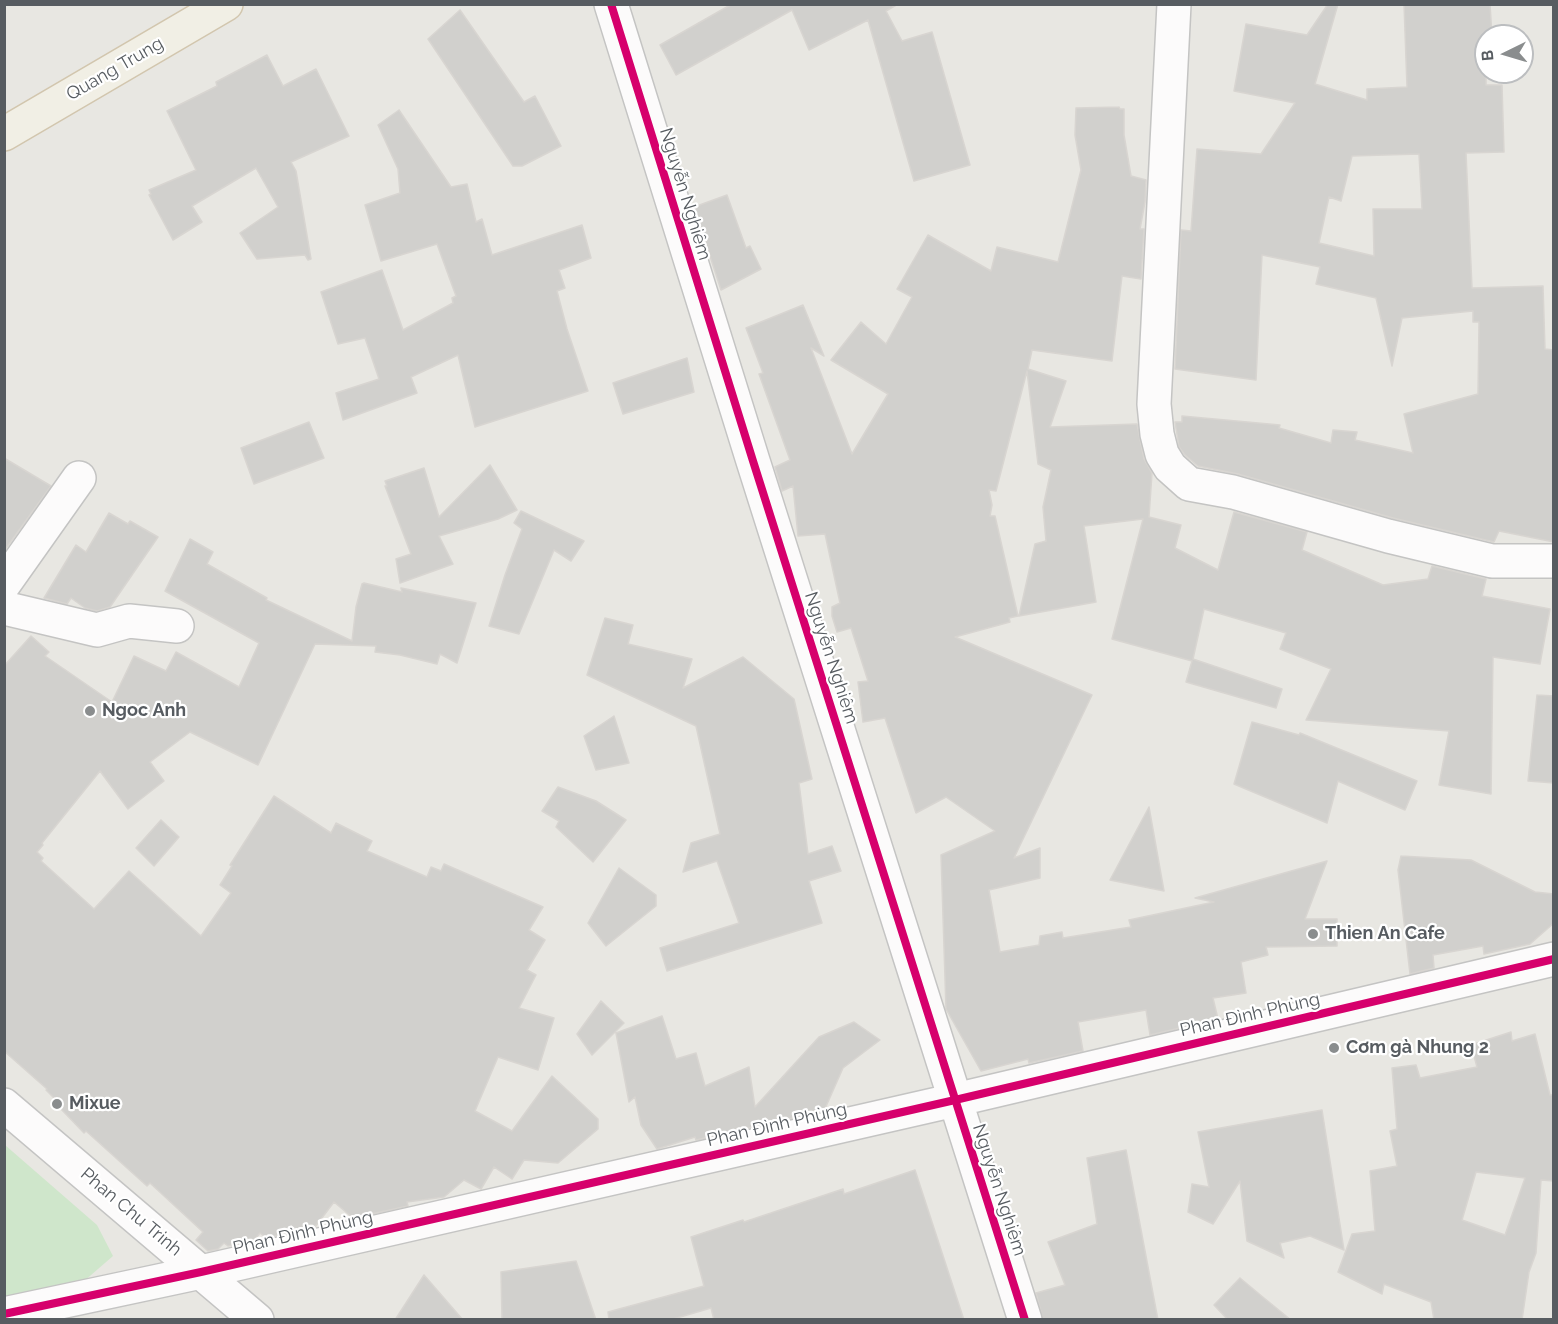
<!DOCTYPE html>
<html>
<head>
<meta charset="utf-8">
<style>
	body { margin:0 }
	#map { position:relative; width:1558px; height:1324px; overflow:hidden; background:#e8e7e2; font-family:Raleway,sans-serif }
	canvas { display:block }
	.frame { position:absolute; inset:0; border:6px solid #575c61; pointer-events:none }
	.north { position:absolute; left:1474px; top:24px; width:60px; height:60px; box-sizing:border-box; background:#fff; border:2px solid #bcbec0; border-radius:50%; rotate:265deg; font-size:16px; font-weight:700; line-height:24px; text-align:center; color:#575c61 }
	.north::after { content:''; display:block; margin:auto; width:21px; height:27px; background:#8a8d8e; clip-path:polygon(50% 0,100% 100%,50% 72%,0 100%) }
</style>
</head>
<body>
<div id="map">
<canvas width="1558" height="1324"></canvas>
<div class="frame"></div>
<div class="north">B</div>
</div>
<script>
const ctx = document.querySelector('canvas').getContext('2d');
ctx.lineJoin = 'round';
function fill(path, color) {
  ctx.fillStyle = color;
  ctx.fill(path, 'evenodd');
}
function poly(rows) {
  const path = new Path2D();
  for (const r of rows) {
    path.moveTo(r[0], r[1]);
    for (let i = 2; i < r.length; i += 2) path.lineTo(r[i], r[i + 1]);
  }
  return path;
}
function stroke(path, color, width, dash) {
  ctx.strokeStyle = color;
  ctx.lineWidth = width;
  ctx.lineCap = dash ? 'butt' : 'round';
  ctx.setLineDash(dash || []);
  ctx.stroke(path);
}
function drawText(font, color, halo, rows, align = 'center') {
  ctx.font = font + ' Raleway,sans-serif';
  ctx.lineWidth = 4.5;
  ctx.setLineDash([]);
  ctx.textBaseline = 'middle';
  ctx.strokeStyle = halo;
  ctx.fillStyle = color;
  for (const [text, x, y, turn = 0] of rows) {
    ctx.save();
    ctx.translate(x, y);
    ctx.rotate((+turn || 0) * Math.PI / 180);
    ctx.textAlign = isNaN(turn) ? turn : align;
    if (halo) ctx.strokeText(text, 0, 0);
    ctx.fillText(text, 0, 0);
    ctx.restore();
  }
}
fill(poly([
	[5,1145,97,1225,113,1256,83,1282,5,1302]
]), '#cfe6cb');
const building = poly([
	[732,4,898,4,886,11,902,41,932,32,970,165,914,181,868,20,809,50,792,10,676,75,660,45,732,4],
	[1328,4,1338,4,1315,84,1367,100,1367,89,1407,87,1404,4,1490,4,1492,36,1486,36,1486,85,1502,85,1504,152,1466,153,1472,288,1543,286,1545,349,1554,350,1554,542,1499,531,1494,542,1393,518,1238,474,1198,466,1185,455,1179,447,1175,422,1182,422,1182,416,1280,425,1279,428,1331,443,1333,430,1357,432,1355,440,1413,453,1404,414,1478,394,1479,322,1473,322,1473,311,1402,318,1392,366,1376,298,1316,284,1320,267,1262,255,1256,380,1175,369,1181,230,1191,231,1197,149,1261,154,1295,103,1234,91,1246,24,1307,35,1328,4],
	[1419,154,1422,209,1373,209,1374,256,1319,243,1329,197,1341,201,1352,156,1419,154],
	[460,10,524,102,535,96,561,146,522,166,513,166,428,39,460,10],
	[267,55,283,86,316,69,349,136,291,162,296,171,311,259,308,260,305,255,257,259,240,233,278,207,256,168,192,206,202,222,173,240,149,195,151,194,149,190,196,170,167,111,217,86,216,82,267,55],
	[1119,107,1120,109,1124,109,1124,135,1131,176,1146,180,1145,202,1140,229,1144,229,1141,279,1122,276,1112,361,1032,350,1028,369,1066,381,1050,427,1137,424,1144,459,1152,473,1149,517,1181,525,1175,548,1218,570,1234,512,1307,532,1302,550,1383,585,1428,579,1432,566,1486,579,1482,596,1550,609,1540,664,1493,657,1491,794,1439,785,1449,731,1306,720,1331,669,1280,649,1286,633,1204,609,1193,659,1282,689,1276,708,1186,682,1192,661,1112,639,1143,519,1084,526,1096,602,1019,616,1035,544,1046,541,1043,507,1051,470,1038,464,1027,371,996,491,989,490,992,505,990,516,995,516,1018,616,1009,618,1010,622,955,637,1092,695,1014,858,1040,848,1040,878,989,890,1000,952,1039,945,1040,936,1062,932,1063,938,1131,927,1129,920,1214,902,1195,898,1327,861,1305,919,1337,919,1337,946,1266,947,1268,955,1241,962,1246,993,1213,998,1218,1019,1150,1035,1146,1010,1078,1022,1083,1051,1029,1063,1028,1059,981,1071,946,1009,941,855,995,831,946,797,916,813,885,718,863,722,858,682,868,681,851,628,837,632,832,616,832,607,840,603,825,534,798,536,793,486,782,491,775,467,790,460,759,374,763,373,746,328,803,305,824,356,811,348,852,454,888,394,831,360,861,322,886,344,912,297,897,289,928,235,991,271,997,247,1058,262,1081,170,1075,135,1076,108,1119,107],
	[399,110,451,187,467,184,476,222,482,219,492,255,582,225,591,258,559,270,565,288,557,291,567,329,588,391,475,427,458,355,411,377,417,393,343,420,336,393,379,379,365,338,338,344,321,292,382,270,403,330,453,303,452,298,456,296,437,244,381,261,365,205,400,193,398,169,378,125,399,110],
	[727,195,746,248,750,246,761,269,721,290,694,207,727,195],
	[687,358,694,392,623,414,613,383,687,358],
	[309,422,324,458,254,484,241,448,309,422],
	[4,458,51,486,4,551,4,458],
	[490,465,517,510,498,519,439,536,453,564,400,583,396,559,411,554,385,486,387,486,385,481,424,468,439,517,490,465],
	[521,511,584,541,571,561,554,550,519,634,489,626,505,575,522,529,514,523,521,511],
	[109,513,128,524,130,521,158,537,110,607,97,611,85,608,71,598,67,604,44,598,76,545,86,552,109,513],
	[190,539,213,552,207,564,267,598,266,600,352,641,356,607,362,584,364,583,402,592,401,588,476,603,457,663,440,654,437,664,400,655,375,652,376,646,315,644,258,765,190,732,150,762,164,781,128,809,100,771,42,843,43,845,37,852,43,858,41,861,94,909,129,871,201,936,231,893,220,885,232,866,230,865,274,796,331,833,336,823,372,841,367,851,427,877,431,867,441,871,444,864,543,907,529,930,545,940,527,970,536,975,519,1008,554,1018,538,1070,498,1057,475,1111,512,1131,552,1076,598,1119,598,1129,558,1163,524,1160,512,1179,494,1167,481,1189,464,1180,444,1197,407,1202,408,1206,353,1218,334,1202,315,1227,293,1232,291,1230,289,1233,266,1238,260,1233,254,1241,228,1246,224,1243,218,1249,208,1251,196,1240,203,1232,150,1183,147,1186,86,1131,84,1133,60,1108,62,1106,46,1090,47,1089,4,1051,4,666,31,636,49,652,45,656,112,702,134,656,166,671,176,652,239,687,259,643,165,591,190,539],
	[605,618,633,625,628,644,692,659,683,688,743,657,794,699,812,779,799,783,808,854,832,846,841,871,809,881,822,923,667,971,660,948,739,923,717,861,683,872,691,843,720,834,696,726,587,675,605,618],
	[1537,695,1554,696,1554,783,1528,781,1537,695],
	[614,716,629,763,596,770,584,736,614,716],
	[1252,722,1299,735,1300,733,1417,781,1405,810,1338,781,1327,823,1234,784,1252,722],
	[558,787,596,801,626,820,593,862,556,827,559,821,542,811,558,787],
	[1149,807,1164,891,1110,880,1149,807],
	[161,820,179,837,154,866,136,848,161,820],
	[1401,856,1471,860,1535,892,1554,894,1554,923,1530,944,1484,954,1483,946,1433,955,1434,968,1410,974,1398,870,1401,856],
	[619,868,656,895,656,906,606,946,588,923,619,868],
	[601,1001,624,1023,592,1055,577,1034,601,1001],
	[662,1016,676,1059,696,1053,705,1086,749,1067,755,1107,819,1037,854,1022,880,1040,843,1068,824,1111,696,1140,695,1137,657,1149,641,1125,635,1097,629,1102,616,1033,662,1016],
	[1511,1032,1512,1041,1535,1034,1550,1095,1554,1095,1554,1181,1541,1180,1536,1253,1529,1272,1522,1320,1434,1320,1431,1302,1384,1284,1382,1294,1338,1272,1352,1234,1375,1231,1370,1171,1397,1166,1390,1131,1397,1129,1392,1068,1416,1065,1420,1078,1477,1067,1471,1045,1511,1032],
	[1476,1172,1525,1178,1505,1235,1462,1220,1476,1172],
	[1322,1110,1344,1250,1310,1236,1280,1243,1284,1258,1247,1241,1240,1181,1213,1224,1188,1212,1192,1184,1209,1187,1198,1132,1322,1110],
	[1126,1150,1158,1320,1043,1320,1036,1293,1065,1285,1048,1242,1097,1224,1087,1158,1126,1150],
	[915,1170,964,1320,714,1320,711,1308,670,1320,609,1320,608,1312,704,1286,691,1237,743,1220,744,1222,843,1189,844,1194,915,1170],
	[576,1261,596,1320,502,1320,501,1272,576,1261],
	[424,1275,463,1320,395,1320,424,1275],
	[1240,1278,1264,1298,1291,1320,1228,1320,1214,1305,1240,1278]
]);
fill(building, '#d1d0cd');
stroke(building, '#d8d5d1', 1.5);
const minor = poly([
	[611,4,753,461,1025,1320],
	[1174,4,1154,404,1157,434,1162,454,1170,467,1189,484,1233,492,1388,536,1492,561,1554,561],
	[4,584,79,478],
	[4,608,97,630,129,621,177,626],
	[4,1105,257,1320],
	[4,1314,201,1272,955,1100,1554,959]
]);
const major = poly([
	[4,134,226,4]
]);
stroke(minor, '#c4c4c3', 36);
stroke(major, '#d2c6ae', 36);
stroke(minor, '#fcfbfb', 33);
stroke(major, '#f1efe5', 33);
stroke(poly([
	[611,4,753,461,1025,1320],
	[4,1314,201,1272,955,1100,1554,959]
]), '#d6006c', 8);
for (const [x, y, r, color] of [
	[90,711,6,"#8a8d8e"],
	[1313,934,6,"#8a8d8e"],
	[1334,1048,6,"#8a8d8e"],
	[57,1104,6,"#8a8d8e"]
]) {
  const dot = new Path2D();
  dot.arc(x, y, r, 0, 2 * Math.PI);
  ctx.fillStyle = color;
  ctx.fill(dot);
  stroke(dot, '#fff', 2);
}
drawText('18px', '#575c61', '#fff', [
	["Quang Trung",115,69,-30],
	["Nguyễn Nghiêm",685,194,73],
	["Nguyễn Nghiêm",831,658,72],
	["Phan Đình Phùng",1250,1015,-13],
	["Phan Đình Phùng",777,1125,-13],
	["Nguyễn Nghiêm",999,1190,72],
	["Phan Chu Trinh",131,1212,40],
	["Phan Đình Phùng",303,1233,-13]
]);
drawText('bold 18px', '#575c61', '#fff', [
	["Ngoc Anh",102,711],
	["Thien An Cafe",1325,934],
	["Cơm gà Nhung 2",1346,1048],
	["Mixue",69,1104]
], 'left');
</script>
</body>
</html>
